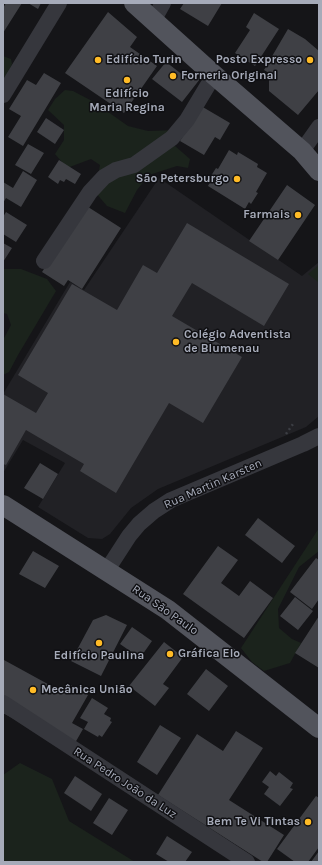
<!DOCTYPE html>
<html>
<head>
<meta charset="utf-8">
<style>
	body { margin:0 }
	#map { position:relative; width:322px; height:865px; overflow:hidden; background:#151518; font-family:Karla,sans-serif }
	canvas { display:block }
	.frame { position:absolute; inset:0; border:4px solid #a6abb9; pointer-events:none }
</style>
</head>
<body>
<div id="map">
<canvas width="322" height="865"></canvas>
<div class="frame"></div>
</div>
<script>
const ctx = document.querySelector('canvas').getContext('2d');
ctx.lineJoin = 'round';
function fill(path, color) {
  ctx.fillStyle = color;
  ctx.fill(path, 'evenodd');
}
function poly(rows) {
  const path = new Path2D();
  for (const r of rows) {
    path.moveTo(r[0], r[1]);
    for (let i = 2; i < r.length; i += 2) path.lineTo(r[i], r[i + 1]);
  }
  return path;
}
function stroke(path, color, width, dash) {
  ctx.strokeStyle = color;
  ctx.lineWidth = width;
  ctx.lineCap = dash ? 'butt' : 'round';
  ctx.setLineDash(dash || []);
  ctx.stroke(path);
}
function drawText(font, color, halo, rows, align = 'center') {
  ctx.font = font + ' Karla,sans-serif';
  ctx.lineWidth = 3;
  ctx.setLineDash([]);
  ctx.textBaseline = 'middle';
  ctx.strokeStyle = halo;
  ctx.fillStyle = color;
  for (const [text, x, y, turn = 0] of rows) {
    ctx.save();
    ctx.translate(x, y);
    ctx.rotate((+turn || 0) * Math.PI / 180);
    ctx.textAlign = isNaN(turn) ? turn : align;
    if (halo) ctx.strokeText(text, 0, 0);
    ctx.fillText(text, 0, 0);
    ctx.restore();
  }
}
fill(poly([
	[159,178,302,276,319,262,319,416,306,427,158,489,131,508,110,534,102,539,88,538,38,507,65,463,23,440,3,473,3,394,70,282,84,290]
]), '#212125');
fill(poly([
	[3,56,11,59,12,64,8,74,3,80],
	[65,90,73,91,94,102,128,126,148,131,179,130,175,146,190,159,188,168,177,166,149,175,137,190,125,213,107,206,95,192,100,165,91,159,67,168,55,154,64,140,64,125,48,110,55,99],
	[319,265,319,282,318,282,308,274],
	[3,269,21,269,47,279,56,291,18,355,9,372,3,375,3,340,11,325,7,314,3,313],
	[319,528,319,551,299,567,278,609,279,628,292,639,301,643,290,663,264,671,252,662,241,648],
	[20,763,52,779,69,821,135,862,3,862,3,775]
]), '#1b231c');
fill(poly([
	[6,3,22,3,3,33,3,8],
	[28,3,41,3,38,9],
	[184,3,222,3,208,26,180,9],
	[108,12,137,37,130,47,157,66,124,113,65,73],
	[254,13,279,29,255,66,235,53,250,30,246,27],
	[288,29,305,39,319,51,319,90,298,115,269,91,269,73,264,70],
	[166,62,188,79,192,73,200,79,182,102,152,79],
	[44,73,61,83,23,146,8,137,21,116,9,109,27,80,36,85],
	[201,106,230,123,220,140,215,137,204,155,180,141],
	[46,118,64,130,55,144,37,132],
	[28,144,44,153,31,174,15,165],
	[229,150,237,155,238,152,258,164,257,167,267,173,256,192,258,193,251,204,249,202,245,209,208,186,211,180,209,179,216,168,218,169],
	[59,160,81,174,75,184,66,179,64,182,60,180,58,184,48,177],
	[23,171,37,180,21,207,6,198,3,203,3,182,13,188],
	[287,185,315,205,278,260,249,241],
	[85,205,121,228,82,289,68,280,64,286,42,272],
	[6,212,27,225,16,242,3,234,3,217],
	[187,223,289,284,264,326,192,283,172,316,242,357,203,423,169,403,116,493,80,471,84,464,26,430,6,465,3,464,3,394,36,413,48,393,18,375,72,284,117,310,143,265,157,273],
	[3,243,12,248,3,262],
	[40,463,58,474,43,499,24,488],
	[258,518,295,546,282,563,245,535],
	[218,546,238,560,221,583,239,596,250,581,273,598,244,638,183,594],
	[33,551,59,566,45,588,19,574],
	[316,558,319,560,319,599,312,609,290,592],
	[295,597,313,611,298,630,280,616],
	[106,615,127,625,101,676,71,661,93,620],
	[319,616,319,668,295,653],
	[132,627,152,641,140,658,120,644],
	[164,642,183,657,163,684,169,688,155,706,129,686],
	[4,660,66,694,71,685,88,695,72,723,83,729,71,750,3,713],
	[206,669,228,686,209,711,187,694],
	[92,698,108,708,104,714,111,718,110,721,112,722,102,737,99,735,98,737,84,729,88,722,80,718],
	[160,725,181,738,157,775,137,762],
	[236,731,263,748,229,800,284,835,267,862,263,862,158,795,197,734,223,751],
	[270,771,276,776,279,772,293,783,290,788,293,789,280,806,264,794,269,787,262,782],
	[75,776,102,794,91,811,64,793],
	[316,796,319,798,319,847,308,862,295,862,277,849],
	[109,798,128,810,112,835,93,823],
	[167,836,192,852,185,862,169,862,156,854],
	[319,851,319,862,311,862]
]), '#3f4045');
stroke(poly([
	[286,434,293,424]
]), '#3c3e44', 2.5, [2, 3]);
stroke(poly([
	[153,21,163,3],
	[3,95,59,3],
	[302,151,319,127],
	[44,261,90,192,104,177,116,170,134,165,172,138,187,120,214,75],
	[107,570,129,536,139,524,154,511,171,500,303,444,319,436],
	[3,703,247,862]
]), '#36373d', 16);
stroke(poly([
	[134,3,214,75,302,151,319,171],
	[3,505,168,610,319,728]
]), '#52545c', 20);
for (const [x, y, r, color] of [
	[98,60,4,"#ffbb26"],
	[310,60,4,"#ffbb26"],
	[173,76,4,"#ffbb26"],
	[127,80,4,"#ffbb26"],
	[237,179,4,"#ffbb26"],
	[298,215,4,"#ffbb26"],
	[176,342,4,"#ffbb26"],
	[99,643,4,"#ffbb26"],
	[170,654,4,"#ffbb26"],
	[33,690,4,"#ffbb26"],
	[308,822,4,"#ffbb26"]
]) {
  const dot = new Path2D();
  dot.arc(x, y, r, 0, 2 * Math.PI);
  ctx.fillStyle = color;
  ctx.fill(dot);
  stroke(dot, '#101013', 1.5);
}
drawText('bold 12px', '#a6abb9', '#101013', [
	["Edifício Turin",106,60],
	["Posto Expresso",302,60,"right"],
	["Forneria Original",181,76],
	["Edifício",127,94,"center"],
	["Maria Regina",127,108,"center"],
	["São Petersburgo",229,179,"right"],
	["Farmais",290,215,"right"],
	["Colégio Adventista",184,335],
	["de Blumenau",184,349],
	["Gráfica Elo",178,654],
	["Edifício Paulina",99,656,"center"],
	["Mecânica União",41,690],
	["Bem Te Vi Tintas",300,822,"right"]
], 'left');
drawText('12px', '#a6abb9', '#101013', [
	["Rua Martin Karsten",213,484,-24],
	["Rua São Paulo",165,610,35],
	["Rua Pedro João da Luz",125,783,33]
]);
</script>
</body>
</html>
